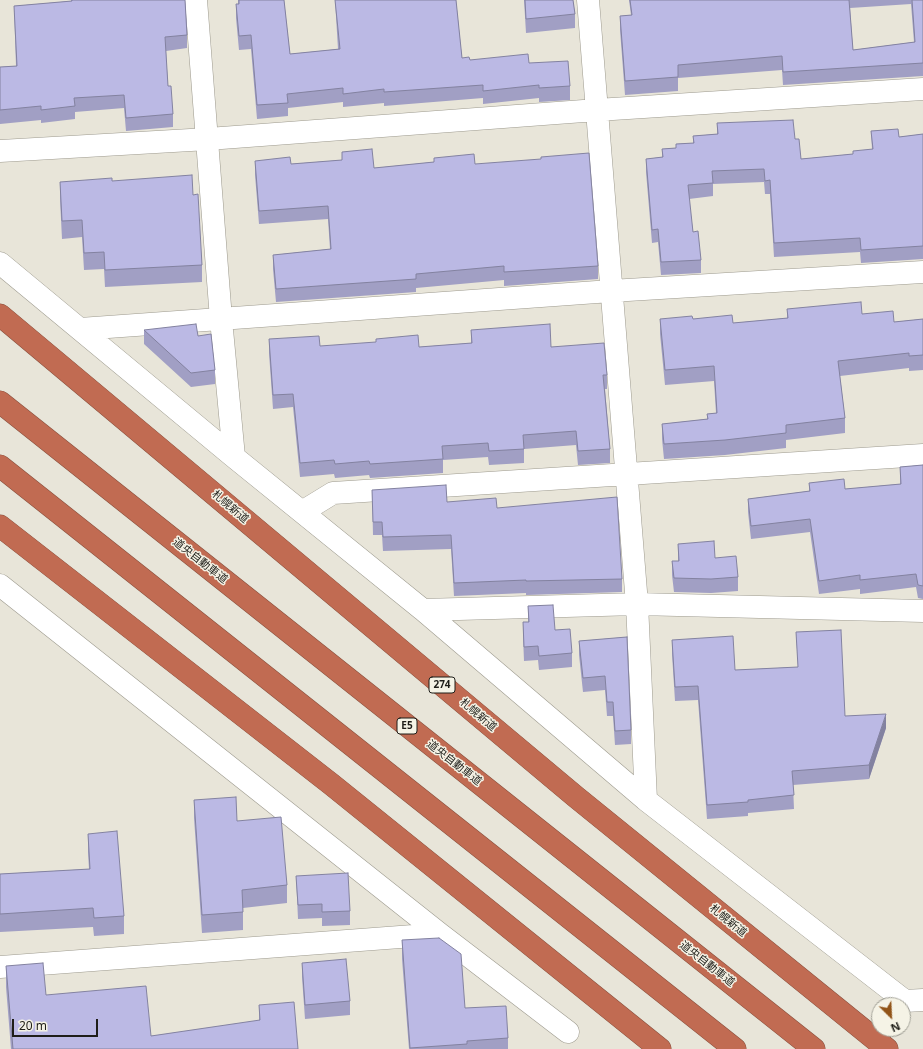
<!DOCTYPE html>
<html>
<head>
<meta charset="utf-8">
<style>
	body { margin:0 }
	#map { position:relative; width:923px; height:1049px; overflow:hidden; background:#e8e5d9; font-family:"Noto Sans",sans-serif }
	canvas { display:block }
	.north { position:absolute; left:871px; top:997px; width:40px; height:40px; box-sizing:border-box; background:#f5f3e6; border:1px solid #9f9e94; border-radius:50%; rotate:156deg; font-size:11px; font-weight:700; line-height:16px; text-align:center; color:#1f1e19 }
	.north::after { content:''; display:block; margin:auto; width:14px; height:18px; background:#915418; clip-path:polygon(50% 0,100% 100%,50% 72%,0 100%) }
	.scale { position:absolute; left:12px; top:1019px; width:86px; height:18px; box-sizing:border-box; border:2px solid #1f1e19; border-top:0; padding-left:5px; font-size:12px; line-height:14px; white-space:nowrap; color:#1f1e19; -webkit-text-stroke:3px #f5f3e6; paint-order:stroke }
</style>
</head>
<body>
<div id="map">
<canvas width="923" height="1049"></canvas>
<div class="north">N</div>
<div class="scale">20 m</div>
</div>
<script>
const ctx = document.querySelector('canvas').getContext('2d');
ctx.lineJoin = 'round';
function poly(rows) {
  const path = new Path2D();
  for (const r of rows) {
    path.moveTo(r[0], r[1]);
    for (let i = 2; i < r.length; i += 2) path.lineTo(r[i], r[i + 1]);
  }
  return path;
}
function stroke(path, color, width, dash) {
  ctx.strokeStyle = color;
  ctx.lineWidth = width;
  ctx.lineCap = dash ? 'butt' : 'round';
  ctx.setLineDash(dash || []);
  ctx.stroke(path);
}
function fill(path, color) {
  ctx.fillStyle = color;
  ctx.fill(path, 'evenodd');
}
function drawText(font, color, halo, rows, align = 'center') {
  ctx.font = font + ' "Noto Sans","Noto Sans JP",sans-serif';
  ctx.lineWidth = 3;
  ctx.setLineDash([]);
  ctx.textBaseline = 'middle';
  ctx.strokeStyle = halo;
  ctx.fillStyle = color;
  for (const [text, x, y, turn = 0] of rows) {
    ctx.save();
    ctx.translate(x, y);
    ctx.rotate((+turn || 0) * Math.PI / 180);
    ctx.textAlign = isNaN(turn) ? turn : align;
    if (halo) ctx.strokeText(text, 0, 0);
    ctx.fillText(text, 0, 0);
    ctx.restore();
  }
}
const street = poly([
	[196,0,221,319,234,457],
	[588,0,637,604,646,800],
	[0,151,208,139,597,110,923,89],
	[0,263,234,457,423,610,646,800,905,1001,923,1000],
	[80,329,611,291,923,272],
	[302,512,333,493,923,455],
	[0,585,440,934,568,1032],
	[423,610,637,604,923,611],
	[0,967,440,934]
]);
const highway = poly([
	[0,315,576,797,887,1049],
	[0,402,814,1049],
	[0,466,735,1049],
	[0,526,331,784,660,1049]
]);
stroke(street, '#9d9a8e', 23);
stroke(highway, '#88503e', 23);
stroke(street, '#fff', 22);
stroke(highway, '#c16b52', 22);
fill(poly([
	[71,0,185,0,187,35,187,48,166,51,168,86,173,114,173,127,126,131,124,108,75,112,75,119,41,123,41,120,0,124,0,67,16,66,14,6,71,1],
	[238,0,284,0,290,54,338,49,335,0,456,0,462,58,470,60,529,63,570,86,570,100,539,102,539,98,483,104,483,98,384,106,384,103,343,107,343,102,288,108,288,116,257,119,251,49,239,50,236,18,236,4,238,4],
	[524,0,573,0,575,14,575,28,526,33],
	[629,0,923,0,923,76,783,85,782,70,678,78,678,91,625,95,620,30,620,16,631,15],
	[911,4,914,42,853,50,850,8],
	[717,123,795,139,801,159,853,154,872,149,871,131,899,137,923,134,923,259,861,263,860,252,774,257,770,194,765,194,764,182,713,184,713,196,689,199,693,232,701,260,701,273,661,275,658,242,652,243,646,172,646,159,662,157,662,149,676,148,676,144,693,143,693,136,717,134],
	[342,152,374,168,434,162,434,158,475,164,598,266,598,279,504,286,504,280,416,288,416,292,276,302,273,269,273,255,330,249,328,219,259,224,255,175,255,161,291,164,342,160],
	[112,181,193,195,202,265,202,282,105,287,104,269,84,270,82,237,62,239,60,199,60,182],
	[787,309,862,314,894,322,923,319,923,370,909,371,909,368,840,376,845,418,845,433,786,440,786,448,725,455,664,459,662,439,662,424,707,419,707,414,716,413,714,381,665,385,660,334,660,319,693,319,733,323,787,318],
	[144,330,198,336,215,370,215,384,191,387,144,344],
	[471,330,551,347,607,375,607,389,605,389,610,449,610,463,578,465,576,445,524,449,524,463,489,465,488,457,443,460,443,473,370,478,369,475,335,478,334,474,300,477,293,407,273,409,269,353,269,339,320,346,419,347,471,343],
	[923,465,923,599,918,598,916,587,860,594,860,589,819,594,810,532,751,539,748,512,748,499,809,491,809,483,845,489,900,484,900,467],
	[372,490,447,502,497,508,622,579,622,592,526,595,526,593,454,596,451,549,383,551,382,535,373,535],
	[678,544,715,558,738,577,738,591,711,593,674,592,672,575,672,561,678,561],
	[528,606,555,630,572,653,572,667,539,670,538,660,524,661,523,636,523,622,528,622],
	[796,632,845,716,886,728,869,779,793,785,794,809,748,813,748,816,707,819,698,700,675,701,672,654,672,640,735,670,798,667],
	[627,637,631,730,631,744,615,745,613,716,607,716,605,690,583,692,579,655,579,641],
	[194,800,237,821,287,885,287,903,243,908,243,930,202,933,194,818],
	[88,834,124,916,124,934,94,936,93,927,0,932,0,874,89,869,88,852],
	[296,876,350,911,350,925,322,926,322,918,298,919],
	[402,940,465,1008,508,1038,508,1049,409,1049,402,959],
	[302,963,350,1001,350,1015,305,1019,302,977],
	[6,966,46,995,151,1036,259,1021,259,1005,298,1049,11,1049,6,987]
]), '#a19fc4');
fill(poly([
	[886,714,886,728,869,779,869,765]
]), '#8382a0');
const building = poly([
	[72,0,185,0,187,35,165,37,168,86,171,86,173,114,126,118,124,95,74,98,75,106,41,110,41,106,0,110,0,67,17,66,14,6,72,1,72,0],
	[239,0,284,0,290,54,340,49,335,0,456,0,462,58,469,57,470,60,528,54,529,63,568,61,570,86,539,88,539,85,483,91,483,85,384,92,384,89,343,94,343,88,287,94,288,103,257,105,251,35,239,36,236,4,239,4,239,0],
	[525,0,573,0,575,14,526,19,525,0],
	[630,0,849,0,853,50,915,42,912,0,923,0,923,63,783,72,782,56,678,65,678,77,625,81,620,16,632,15,630,0],
	[793,120,795,139,799,139,801,159,853,154,853,151,873,149,871,131,898,129,899,137,923,134,923,246,861,250,860,238,774,243,770,180,765,181,764,169,712,171,713,183,688,185,693,232,698,231,701,260,661,262,658,229,652,230,646,159,663,157,662,149,676,148,676,144,694,143,693,136,718,134,717,123,793,120],
	[372,149,374,168,434,162,434,158,474,154,475,164,541,159,541,157,589,153,598,266,504,272,504,266,416,274,416,279,276,289,273,255,331,249,328,206,259,211,255,161,290,157,291,164,342,160,342,152,372,149],
	[192,175,193,195,198,194,202,265,105,270,104,252,84,253,82,220,62,221,60,182,112,178,112,181,192,175],
	[861,302,862,314,893,311,894,322,923,319,923,355,909,356,909,353,838,361,845,418,786,425,786,433,725,440,664,444,662,424,708,419,707,414,717,413,714,366,665,370,660,319,692,316,693,319,732,315,733,323,788,318,787,309,861,302],
	[196,324,198,336,211,334,215,370,191,373,144,330,196,324],
	[550,324,551,347,604,343,607,375,603,375,610,449,578,451,576,431,523,435,524,449,489,451,488,443,442,446,443,459,370,464,369,461,335,464,334,460,300,463,293,394,273,395,269,339,319,336,320,346,376,342,376,339,418,335,419,347,472,343,471,330,550,324],
	[923,465,923,586,918,585,916,574,860,580,860,575,819,581,810,519,751,526,748,499,810,491,809,483,844,479,845,489,901,484,900,467,923,465],
	[446,485,447,502,496,498,497,508,617,497,622,579,526,581,526,580,454,583,451,535,383,537,382,522,373,522,372,490,446,485],
	[714,541,715,558,736,556,738,577,711,579,674,578,672,561,679,561,678,544,714,541],
	[553,605,555,630,570,629,572,653,539,656,538,646,524,647,523,622,529,622,528,606,553,605],
	[841,630,845,716,886,714,869,765,792,771,794,795,748,800,748,802,707,805,698,686,675,687,672,640,733,636,735,670,798,667,796,632,841,630],
	[627,637,631,730,615,731,613,702,607,702,605,676,583,678,579,641,627,637],
	[236,797,237,821,281,817,287,885,242,890,243,912,202,915,194,800,236,797],
	[117,831,124,916,94,918,93,908,0,914,0,874,90,869,88,834,117,831],
	[348,873,350,911,322,912,322,904,298,905,296,876,348,873],
	[439,938,461,954,465,1008,506,1006,508,1038,467,1041,467,1044,410,1048,402,940,439,938],
	[346,959,350,1001,305,1005,302,963,346,959],
	[43,963,46,995,146,986,151,1036,260,1020,259,1005,294,1002,298,1049,13,1049,6,966,43,963]
]);
fill(building, '#bbb9e4');
stroke(building, '#8382a0', 1);
for (const [x, y, w] of [
	[442,685,26],
	[407,726,20]
]) {
  const box = new Path2D();
  box.roundRect(x - w / 2, y - 8, w, 16, 3);
  ctx.fillStyle = '#f5f3e6';
  ctx.fill(box);
  stroke(box, '#1f1e19', 1);
}
drawText('bold 10px', '#1f1e19', null, [
	["274",442,685],
	["E5",407,726]
]);
drawText('11px', '#1f1e19', '#f5f3e6', [
	["札幌新道",230,507,40],
	["道央自動車道",200,561,38],
	["札幌新道",478,715,40],
	["道央自動車道",454,763,38],
	["札幌新道",728,921,39],
	["道央自動車道",707,964,38]
]);
</script>
</body>
</html>
